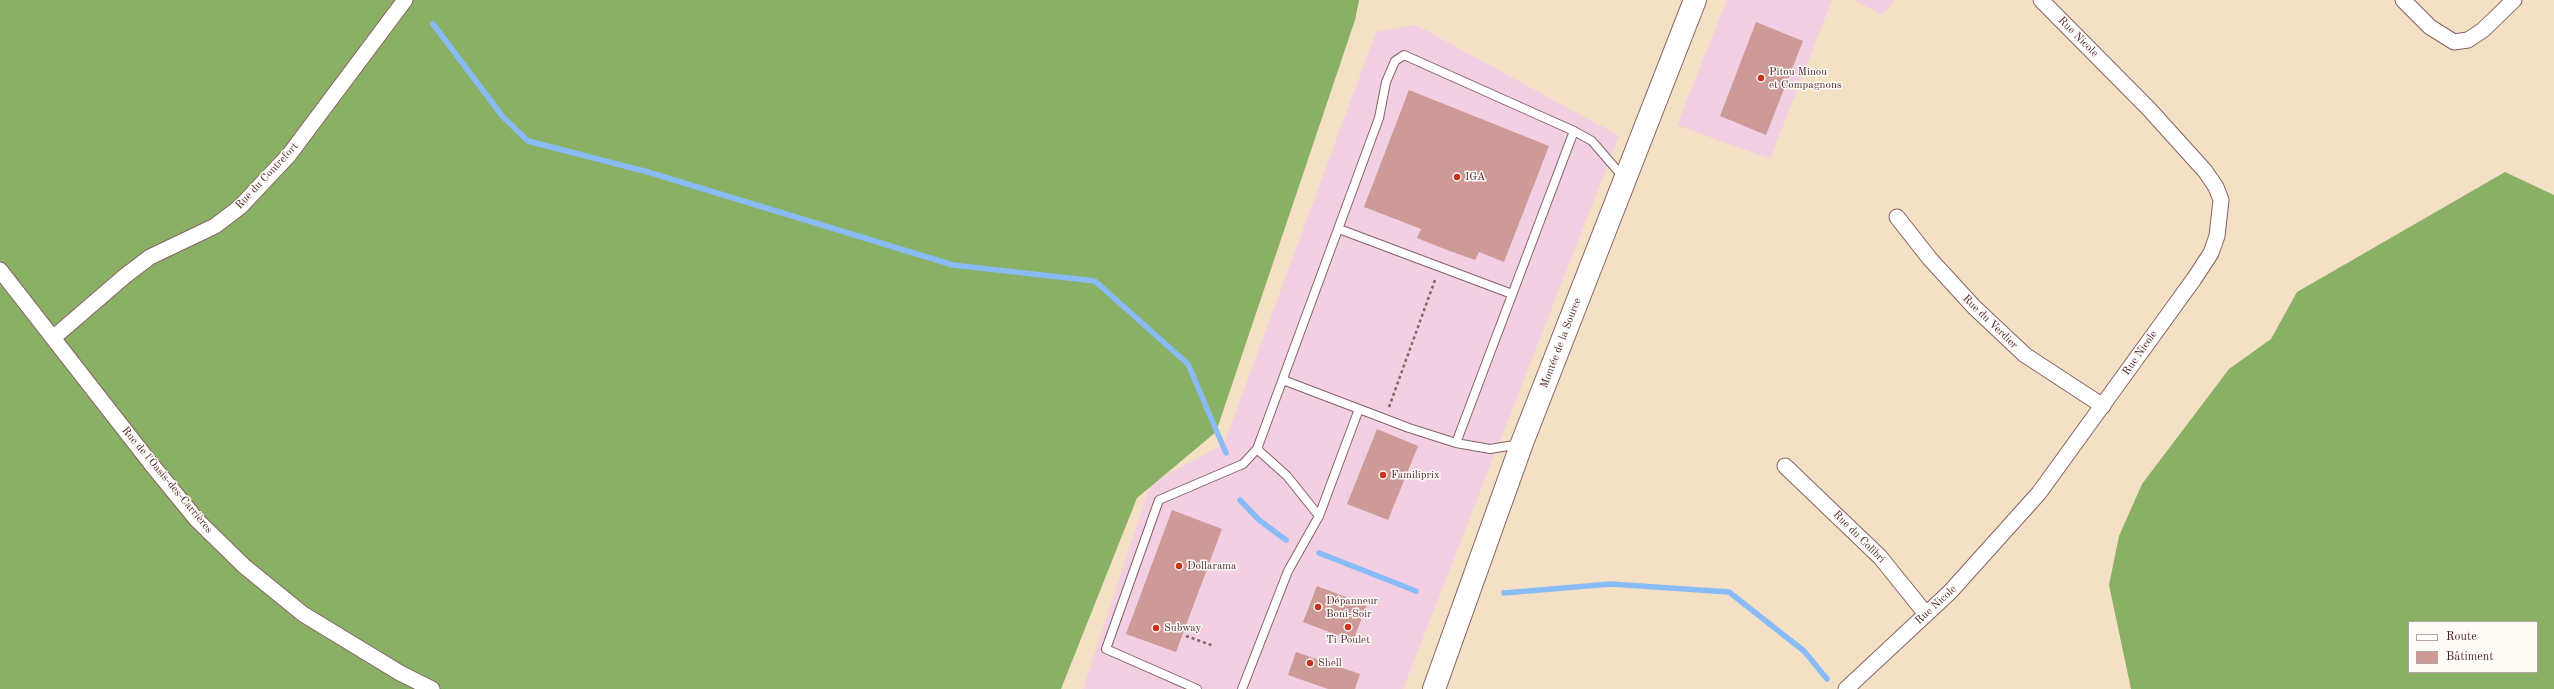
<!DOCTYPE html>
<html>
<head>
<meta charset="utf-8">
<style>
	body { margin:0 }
	#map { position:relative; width:2554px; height:689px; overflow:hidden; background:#f4e0c5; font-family:"Old Standard TT",serif }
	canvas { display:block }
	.legend { position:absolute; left:2408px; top:621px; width:130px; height:52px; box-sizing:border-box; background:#fdfcf7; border:1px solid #b5a4a5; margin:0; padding:5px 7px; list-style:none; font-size:12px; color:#4a1f2b }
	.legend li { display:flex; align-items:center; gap:8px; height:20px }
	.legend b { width:20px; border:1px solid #b5a4a5 }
</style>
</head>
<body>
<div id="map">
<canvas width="2554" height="689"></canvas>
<ul class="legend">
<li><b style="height:5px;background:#fff"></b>Route</li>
<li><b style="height:11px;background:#ce9a98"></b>Bâtiment</li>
</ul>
</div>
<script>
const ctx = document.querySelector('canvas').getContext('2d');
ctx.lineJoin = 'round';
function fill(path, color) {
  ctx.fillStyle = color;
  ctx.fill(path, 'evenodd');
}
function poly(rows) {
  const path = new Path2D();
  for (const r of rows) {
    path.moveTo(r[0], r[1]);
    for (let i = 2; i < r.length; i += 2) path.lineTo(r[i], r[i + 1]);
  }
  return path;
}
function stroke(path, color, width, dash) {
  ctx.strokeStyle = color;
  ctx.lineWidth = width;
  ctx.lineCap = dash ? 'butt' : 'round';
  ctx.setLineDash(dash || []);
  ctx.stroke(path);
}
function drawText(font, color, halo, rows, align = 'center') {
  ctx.font = font + ' "Old Standard TT",serif';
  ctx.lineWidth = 3;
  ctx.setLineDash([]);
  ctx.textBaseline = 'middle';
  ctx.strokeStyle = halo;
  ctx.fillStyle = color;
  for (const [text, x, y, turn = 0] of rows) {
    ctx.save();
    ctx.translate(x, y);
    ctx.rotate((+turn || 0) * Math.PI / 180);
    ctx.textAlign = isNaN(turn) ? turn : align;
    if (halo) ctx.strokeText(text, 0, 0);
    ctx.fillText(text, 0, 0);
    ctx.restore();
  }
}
fill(poly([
	[1727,0,1832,0,1770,159,1677,125],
	[1854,0,1895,0,1882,15],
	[1416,25,1619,136,1403,689,1083,689,1151,483,1224,444,1376,32]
]), '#f2cfe2');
fill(poly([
	[0,0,1359,0,1355,20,1216,432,1137,498,1061,689,0,689],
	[2505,172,2554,195,2554,689,2131,689,2109,585,2119,536,2142,484,2229,369,2271,339,2297,292],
	[2409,622,2537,622,2537,672,2409,672]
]), '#8ab065');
stroke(poly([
	[433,24,503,117,528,141,648,172,953,265,1095,281,1188,364,1226,453],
	[1240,500,1259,520,1286,540],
	[1319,553,1416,591],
	[1504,593,1611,584,1729,592,1804,651,1827,679]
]), '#89bbf6', 5.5);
fill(poly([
	[1756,22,1803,41,1766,135,1720,116],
	[1409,90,1549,146,1504,262,1479,252,1475,260,1447,250,1417,238,1421,229,1364,207],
	[1377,429,1418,446,1388,520,1347,504],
	[1172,510,1222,529,1176,652,1126,634],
	[1317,586,1367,605,1353,641,1303,622],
	[1296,652,1360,674,1355,689,1328,689,1288,675]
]), '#ce9a98');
const service = poly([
	[1339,229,1512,294],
	[1283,380,1409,428,1456,443,1490,449,1520,444],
	[1456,443,1574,131],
	[1257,449,1287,476,1319,516],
	[1197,689,1106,649,1159,500,1243,464,1257,449,1379,118,1386,82,1395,61,1404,55,1574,131,1592,141,1623,177],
	[1242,689,1288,571,1319,516,1359,409]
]);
const minor = poly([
	[2403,0,2430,27,2454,42,2468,40,2483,30,2514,0],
	[1897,217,1930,259,1974,307,2025,355,2103,406],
	[0,270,152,465,197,520,244,566,303,614,400,673,432,689],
	[53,338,125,276,150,257,215,226,240,207,289,155,405,0],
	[1785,466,1880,557,1926,614],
	[1846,689,1950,592,2039,493,2194,279,2211,253,2217,236,2221,200,2216,187,2205,171,2149,109,2041,0]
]);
const secondary = poly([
	[1434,689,1522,443,1695,0]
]);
stroke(service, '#866361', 10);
stroke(minor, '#866361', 17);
stroke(secondary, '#866361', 24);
stroke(poly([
	[1389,407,1435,280],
	[1186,636,1214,646]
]), '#866361', 2.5, [3, 3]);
stroke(service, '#fff', 8);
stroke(minor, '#fff', 15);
stroke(secondary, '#fff', 22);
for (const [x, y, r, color] of [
	[1761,78,4,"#c8321e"],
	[1457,177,4,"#c8321e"],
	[1383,475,4,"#c8321e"],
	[1179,566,4,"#c8321e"],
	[1318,607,4,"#c8321e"],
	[1348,627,4,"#c8321e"],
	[1156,628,4,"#c8321e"],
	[1310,663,4,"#c8321e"]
]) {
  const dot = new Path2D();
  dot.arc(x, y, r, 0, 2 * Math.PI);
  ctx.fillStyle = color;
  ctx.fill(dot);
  stroke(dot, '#fdfcf7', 1.5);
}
drawText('11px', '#4a1f2b', '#fdfcf7', [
	["Rue Nicole",2078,37,45],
	["Rue du Contrefort",267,176,-47],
	["Rue du Verdier",1990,322,44],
	["Montée de la Source",1561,343,-69],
	["Rue Nicole",2140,353,-55],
	["Rue de l'Oasis-des-Carrières",167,480,50],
	["Rue du Colibri",1859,537,45],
	["Rue Nicole",1936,605,-43]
]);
drawText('11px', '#4a1f2b', '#fdfcf7', [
	["Pitou Minou",1769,72],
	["et Compagnons",1769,85],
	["IGA",1465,177],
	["Familiprix",1391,475],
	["Dollarama",1187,566],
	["Dépanneur",1326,601],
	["Boni-Soir",1326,614],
	["Subway",1164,628],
	["Ti Poulet",1348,640,"center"],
	["Shell",1318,663]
], 'left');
</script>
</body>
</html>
